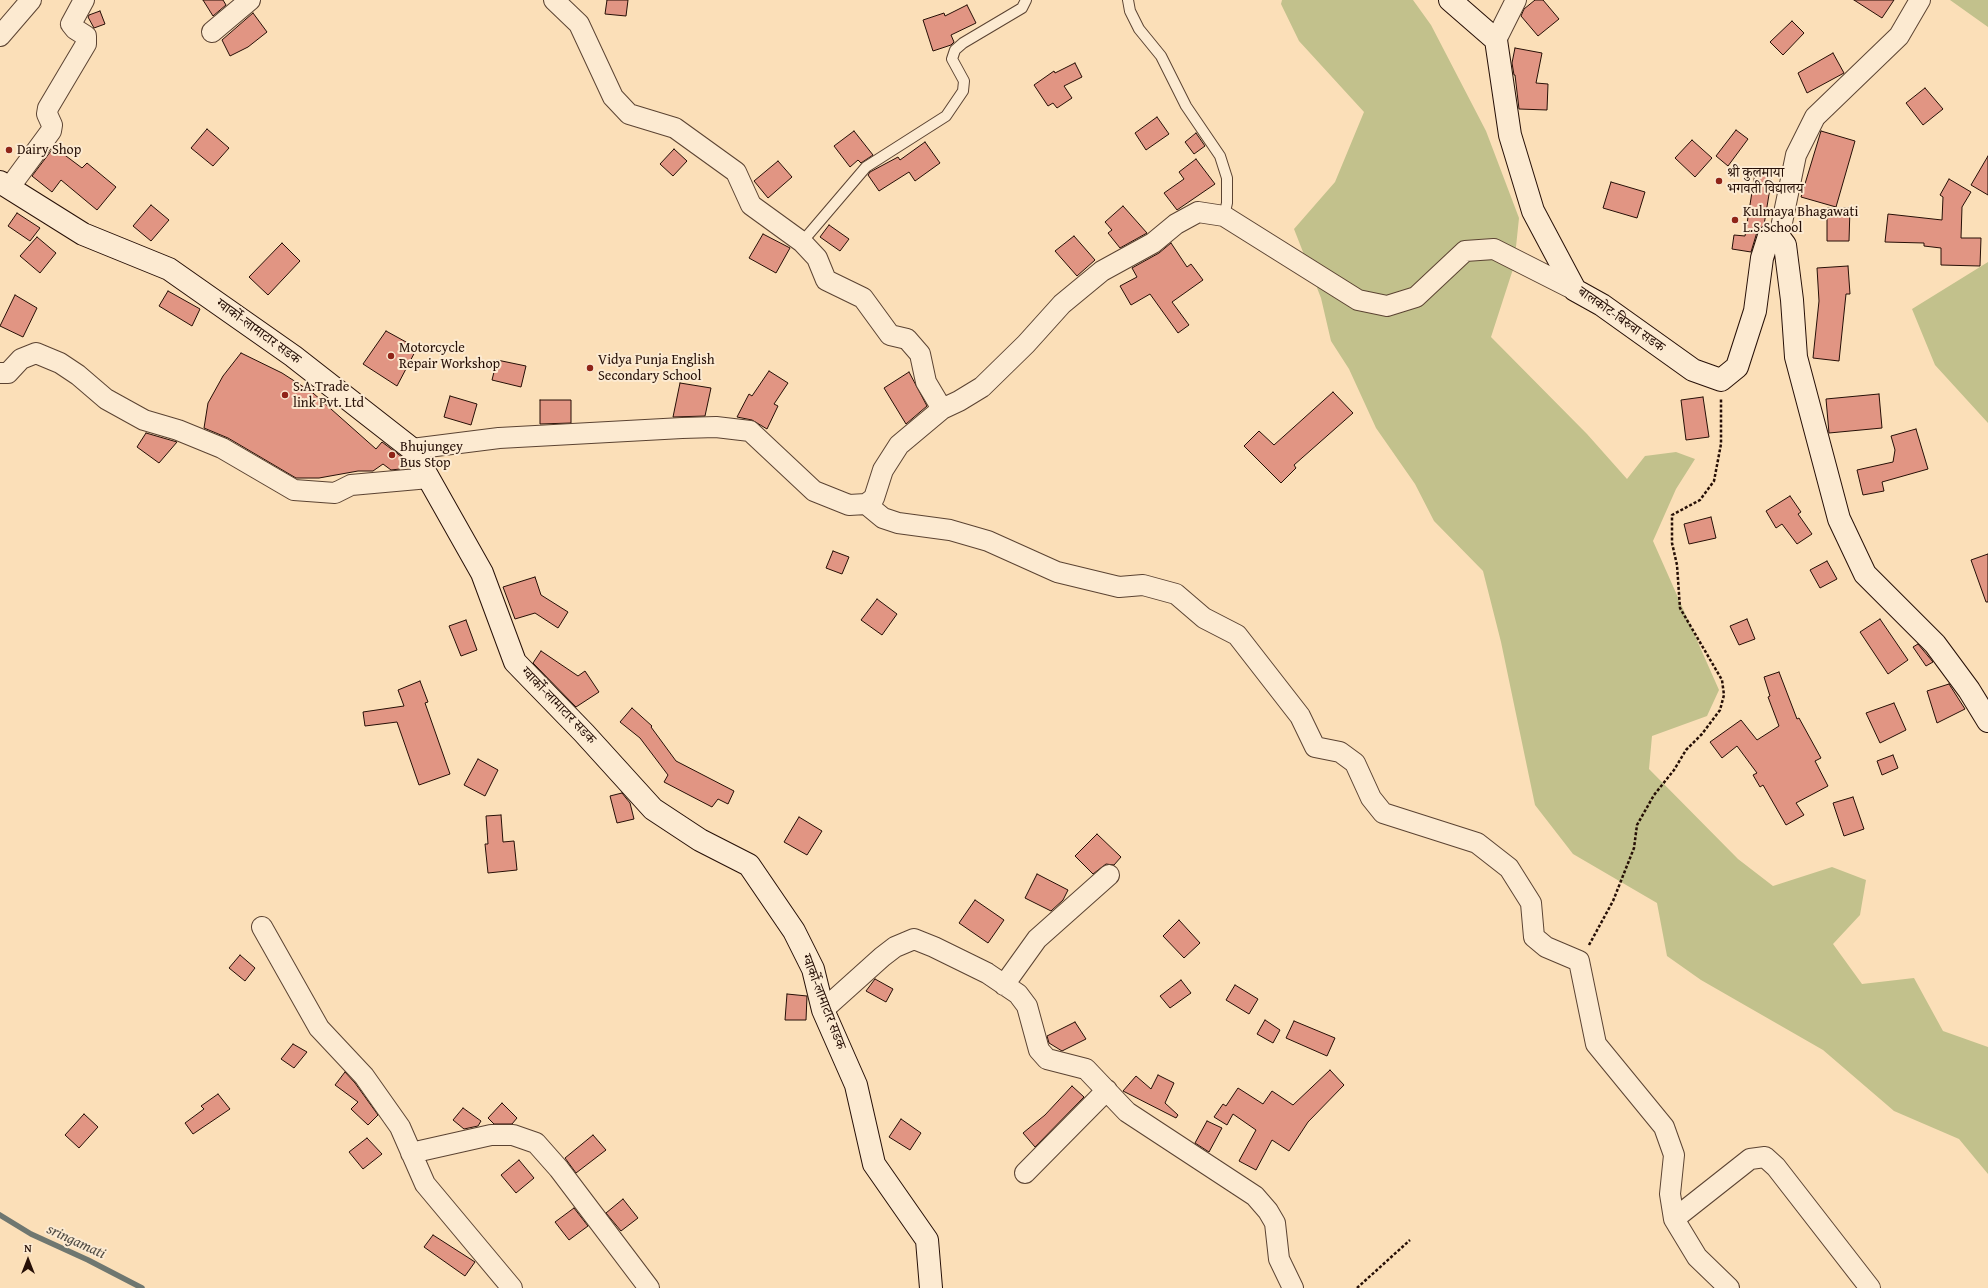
<!DOCTYPE html>
<html>
<head>
<meta charset="utf-8">
<style>
	body { margin:0 }
	#map { position:relative; width:1988px; height:1288px; overflow:hidden; background:#fbdfb8; font-family:"Gentium Book Plus",serif }
	canvas { display:block }
	.north { position:absolute; left:8px; top:1240px; width:40px; height:40px; -webkit-text-stroke:3px #fcead1; paint-order:stroke; rotate:0deg; font-size:11px; font-weight:700; line-height:16px; text-align:center; color:#260f06 }
	.north::after { content:''; display:block; margin:auto; width:14px; height:18px; background:#260f06; clip-path:polygon(50% 0,100% 100%,50% 72%,0 100%) }
</style>
</head>
<body>
<div id="map">
<canvas width="1988" height="1288"></canvas>
<div class="north">N</div>
</div>
<script>
const ctx = document.querySelector('canvas').getContext('2d');
ctx.lineJoin = 'round';
function fill(path, color) {
  ctx.fillStyle = color;
  ctx.fill(path, 'evenodd');
}
function poly(rows) {
  const path = new Path2D();
  for (const r of rows) {
    path.moveTo(r[0], r[1]);
    for (let i = 2; i < r.length; i += 2) path.lineTo(r[i], r[i + 1]);
  }
  return path;
}
function stroke(path, color, width, dash) {
  ctx.strokeStyle = color;
  ctx.lineWidth = width;
  ctx.lineCap = dash ? 'butt' : 'round';
  ctx.setLineDash(dash || []);
  ctx.stroke(path);
}
function drawText(font, color, halo, rows, align = 'center') {
  ctx.font = font + ' "Gentium Book Plus","Noto Serif Devanagari",serif';
  ctx.lineWidth = 4;
  ctx.setLineDash([]);
  ctx.textBaseline = 'middle';
  ctx.strokeStyle = halo;
  ctx.fillStyle = color;
  for (const [text, x, y, turn = 0] of rows) {
    ctx.save();
    ctx.translate(x, y);
    ctx.rotate((+turn || 0) * Math.PI / 180);
    ctx.textAlign = isNaN(turn) ? turn : align;
    if (halo) ctx.strokeText(text, 0, 0);
    ctx.fillText(text, 0, 0);
    ctx.restore();
  }
}
fill(poly([
	[1282,0,1413,0,1431,25,1486,131,1519,218,1514,266,1491,337,1587,434,1627,479,1645,456,1676,452,1695,459,1676,489,1653,541,1719,690,1707,716,1652,736,1649,769,1738,859,1773,886,1832,867,1866,880,1860,915,1833,944,1862,984,1914,978,1943,1031,1988,1047,1988,1174,1959,1139,1894,1111,1823,1050,1701,980,1667,956,1657,903,1573,854,1535,805,1501,642,1483,571,1434,521,1415,484,1376,428,1349,369,1331,341,1321,298,1294,229,1335,182,1364,112,1299,41,1281,4],
	[1950,0,1988,0,1988,27],
	[1988,262,1988,423,1935,365,1912,309]
]), '#c2c18c');
stroke(poly([
	[0,1215,31,1234,88,1260,142,1288]
]), '#6f7770', 5.5);
const building = poly([
	[203,0,223,0,226,5,213,16,203,0],
	[607,0,628,0,626,16,605,14,607,0],
	[1535,0,1543,0,1559,19,1538,36,1521,16,1524,9,1535,0],
	[1854,0,1894,0,1882,18,1854,0],
	[967,5,976,23,951,35,954,42,951,45,933,51,923,20,944,13,945,16,967,5],
	[100,11,105,24,94,28,88,17,89,15,100,11],
	[253,13,267,32,248,47,230,56,222,40,253,13],
	[1792,21,1804,33,1783,55,1770,42,1792,21],
	[1515,48,1542,53,1536,83,1548,84,1547,110,1519,109,1515,75,1514,75,1512,63,1515,48],
	[1833,53,1844,73,1807,93,1798,73,1833,53],
	[1075,63,1082,77,1064,86,1072,98,1057,108,1053,103,1048,106,1034,85,1054,71,1055,73,1075,63],
	[1925,88,1943,109,1923,125,1906,103,1925,88],
	[1157,117,1169,134,1146,150,1135,133,1157,117],
	[207,129,229,148,213,166,191,148,207,129],
	[1736,130,1748,139,1728,166,1716,156,1736,130],
	[854,131,873,155,861,163,858,160,850,167,834,146,854,131],
	[1821,131,1855,141,1836,207,1801,197,1821,131],
	[1196,133,1205,146,1194,154,1185,142,1196,133],
	[1692,140,1712,158,1695,177,1675,158,1692,140],
	[925,142,940,163,915,181,909,172,879,191,868,175,870,172,898,157,900,160,925,142],
	[54,147,82,168,87,163,116,187,97,210,61,180,52,192,32,176,54,147],
	[674,149,687,161,673,176,660,164,674,149],
	[1988,156,1988,195,1971,185,1988,156],
	[1196,159,1215,184,1177,210,1164,193,1184,179,1179,172,1196,159],
	[778,161,792,177,768,198,754,181,778,161],
	[1756,167,1773,170,1764,225,1757,232,1751,252,1732,249,1734,235,1745,236,1756,167],
	[1949,179,1971,192,1962,207,1961,238,1981,238,1980,266,1941,265,1941,248,1924,246,1924,243,1885,242,1888,214,1942,220,1943,197,1940,195,1949,179],
	[1611,182,1645,192,1637,218,1603,208,1611,182],
	[151,205,169,220,151,241,133,226,151,205],
	[1123,206,1147,233,1120,248,1108,233,1112,230,1105,222,1123,206],
	[1827,208,1850,208,1849,241,1827,241,1827,208],
	[17,213,40,228,30,241,8,226,17,213],
	[829,225,849,239,840,251,820,237,829,225],
	[763,234,790,248,776,273,749,258,763,234],
	[1074,236,1095,260,1077,276,1055,251,1074,236],
	[37,237,56,253,40,273,20,256,37,237],
	[282,243,300,261,268,295,249,277,282,243],
	[1171,243,1187,267,1191,264,1203,280,1172,302,1189,325,1178,333,1150,294,1131,305,1120,286,1137,277,1132,268,1159,253,1171,243],
	[1848,266,1850,294,1846,294,1839,361,1813,358,1819,301,1817,268,1848,266],
	[168,291,200,309,192,326,159,306,168,291],
	[15,295,37,308,23,337,0,326,15,295],
	[386,331,417,348,397,386,363,364,386,331],
	[241,353,282,373,313,393,376,449,382,442,402,457,405,463,400,469,391,470,383,464,373,471,358,471,319,478,296,478,228,438,204,428,208,403,223,376,241,353],
	[497,360,526,366,521,387,492,380,497,360],
	[769,371,788,383,774,404,778,406,767,429,752,420,737,417,749,394,752,396,769,371],
	[909,372,927,406,906,424,884,388,909,372],
	[680,383,711,388,705,416,673,417,680,383],
	[1333,392,1353,413,1294,465,1296,468,1281,483,1244,446,1259,431,1274,445,1333,392],
	[1879,394,1882,428,1829,433,1826,399,1879,394],
	[450,396,477,404,471,425,444,417,450,396],
	[1703,397,1709,437,1686,440,1681,400,1703,397],
	[540,400,571,400,571,423,540,424,540,400],
	[1916,429,1928,469,1882,482,1884,491,1863,495,1857,470,1893,462,1895,450,1891,436,1916,429],
	[146,433,177,442,159,463,137,447,146,433],
	[1790,496,1801,512,1798,514,1812,534,1797,544,1782,524,1776,528,1766,511,1790,496],
	[1711,517,1716,538,1689,544,1684,524,1711,517],
	[833,551,849,557,842,574,826,568,833,551],
	[1988,554,1988,602,1986,602,1971,560,1988,554],
	[1827,561,1837,579,1820,588,1810,570,1827,561],
	[535,577,541,595,568,612,558,628,535,613,515,619,503,587,535,577],
	[877,599,897,614,882,635,861,620,877,599],
	[1747,619,1755,639,1739,645,1730,626,1747,619],
	[1880,619,1908,660,1888,674,1860,632,1880,619],
	[466,620,477,650,461,656,449,626,466,620],
	[1918,644,1933,662,1926,666,1913,647,1918,644],
	[541,651,578,676,585,671,599,692,576,707,533,663,541,651],
	[1779,672,1797,719,1799,718,1821,758,1815,761,1828,786,1796,803,1804,815,1786,825,1763,785,1760,787,1753,775,1757,773,1737,746,1722,758,1710,742,1741,720,1757,740,1779,726,1768,697,1770,696,1764,677,1779,672],
	[420,681,428,702,425,703,450,774,419,785,397,722,365,726,363,712,404,706,398,690,420,681],
	[1949,684,1965,709,1937,723,1927,691,1949,684],
	[1894,703,1906,730,1880,743,1866,713,1894,703],
	[632,708,652,726,651,727,676,761,734,791,728,804,718,799,712,807,664,782,668,775,640,738,620,722,632,708],
	[1893,755,1898,768,1882,775,1877,761,1893,755],
	[478,759,498,770,485,796,464,785,478,759],
	[622,793,630,803,634,819,617,823,610,796,622,793],
	[1853,797,1864,829,1844,836,1833,803,1853,797],
	[501,815,503,842,514,841,517,870,488,873,485,844,488,844,486,816,501,815],
	[799,817,822,831,807,855,784,842,799,817],
	[1097,834,1121,857,1114,865,1106,864,1093,874,1075,856,1097,834],
	[1037,874,1068,890,1063,900,1051,911,1025,898,1037,874],
	[975,900,1004,920,988,943,959,923,975,900],
	[1179,920,1200,943,1184,958,1163,936,1179,920],
	[240,955,255,968,245,981,229,968,240,955],
	[875,979,893,989,886,1002,866,991,875,979],
	[1181,980,1191,993,1170,1008,1160,996,1181,980],
	[1235,985,1258,999,1249,1014,1226,1000,1235,985],
	[787,994,807,996,806,1020,785,1020,787,994],
	[1265,1020,1280,1030,1273,1043,1257,1034,1265,1020],
	[1294,1021,1335,1038,1327,1056,1286,1038,1294,1021],
	[1075,1022,1086,1039,1062,1051,1049,1043,1047,1036,1075,1022],
	[293,1044,307,1052,294,1068,281,1059,293,1044],
	[1330,1070,1344,1085,1308,1122,1289,1151,1272,1140,1256,1170,1239,1161,1256,1130,1233,1114,1227,1125,1214,1117,1223,1104,1226,1106,1238,1088,1263,1104,1272,1091,1293,1105,1330,1070],
	[345,1072,355,1083,378,1115,368,1125,351,1109,358,1102,335,1085,345,1072],
	[1158,1075,1174,1083,1165,1103,1178,1115,1176,1118,1123,1091,1136,1076,1151,1089,1158,1075],
	[1072,1086,1084,1097,1035,1147,1023,1133,1045,1115,1072,1086],
	[218,1094,230,1109,193,1134,185,1123,204,1109,201,1106,218,1094],
	[502,1103,517,1118,512,1124,494,1124,488,1118,502,1103],
	[463,1108,481,1121,478,1126,464,1129,453,1120,463,1108],
	[84,1114,98,1127,79,1148,65,1135,84,1114],
	[901,1119,921,1133,910,1150,889,1137,901,1119],
	[1207,1121,1222,1128,1209,1152,1195,1143,1207,1121],
	[593,1135,606,1150,576,1173,565,1158,593,1135],
	[367,1138,382,1154,363,1169,349,1152,367,1138],
	[519,1160,534,1178,516,1193,501,1175,519,1160],
	[623,1199,638,1218,621,1231,606,1213,623,1199],
	[574,1208,588,1226,569,1240,555,1222,574,1208],
	[433,1235,475,1262,465,1276,424,1247,433,1235]
]);
fill(building, '#e19583');
stroke(building, '#260f06', 1);
const lane = poly([
	[1128,0,1130,11,1139,29,1161,56,1186,106,1220,156,1227,178,1227,203,1224,216],
	[802,242,866,167,946,116,963,91,964,81,952,59,955,50,963,43,1022,8,1026,0]
]);
const street = poly([
	[554,0,579,24,613,97,629,114,675,128,736,172,751,205,802,242,817,258,826,280,863,298,890,335,907,339,920,354,926,382,942,409,959,401,982,387,1026,344,1062,304,1102,271,1153,243,1176,224,1198,212,1224,216,1358,300,1387,306,1416,297,1465,251,1494,249,1575,290],
	[212,32,250,0],
	[0,36,31,0],
	[1496,40,1516,0],
	[9,188,51,131,52,125,47,114,48,108,86,44,86,36,75,29,71,24,84,0],
	[1779,237,1796,155,1815,117,1899,36,1920,0],
	[0,373,8,373,21,359,36,353,60,363,78,375,106,399,144,420,178,430,222,448,294,490,335,493,351,485,429,478],
	[412,449,499,438,682,428,716,427,750,431,814,491,849,505,866,504,874,498,883,470,899,445,942,409],
	[866,504,883,518,898,523,950,530,988,541,1057,572,1119,587,1143,585,1176,594,1204,618,1237,635,1300,716,1315,747,1340,752,1355,763,1371,798,1383,813,1477,843,1509,868,1531,903,1534,937,1546,947,1579,961,1596,1044,1664,1127,1674,1155,1670,1194,1674,1219,1697,1257,1729,1288],
	[262,927,319,1028,364,1076,400,1127,425,1184,512,1288],
	[1004,985,1037,939,1109,875],
	[823,1010,882,957,895,947,914,939,934,947,987,973,1018,994,1027,1006,1039,1050,1047,1059,1086,1069,1127,1112,1255,1196,1268,1211,1275,1223,1279,1259,1293,1288],
	[411,1153,491,1135,513,1135,536,1143,559,1169,649,1288],
	[1025,1173,1107,1090],
	[1674,1219,1750,1159,1765,1157,1776,1167,1870,1288]
]);
const secondary = poly([
	[1450,0,1496,40,1510,135,1533,211,1575,290,1602,305,1693,370,1721,380,1737,367,1755,311,1762,258,1769,236,1779,237,1785,245,1792,300,1796,357,1839,519,1865,574,1935,644,1969,690,1988,721],
	[0,182,83,234,169,269,293,356,412,449,482,573,515,662,584,733,653,809,700,840,749,865,794,931,813,969,823,1010,856,1085,874,1164,927,1240,931,1288]
]);
stroke(lane, '#5b4332', 12);
stroke(street, '#5b4332', 22);
stroke(secondary, '#260f06', 24);
stroke(poly([
	[1589,945,1613,901,1634,848,1637,825,1654,795,1674,770,1686,750,1702,734,1720,710,1724,695,1722,680,1680,608,1677,565,1672,543,1672,515,1700,500,1714,481,1721,444,1721,399],
	[1357,1288,1410,1240]
]), '#260f06', 2.5, [3, 2]);
stroke(lane, '#fcead1', 10);
stroke(street, '#fcead1', 20);
stroke(secondary, '#fcead1', 22);
for (const [x, y, r, color] of [
	[9,150,4,"#8f2418"],
	[1719,181,4,"#8f2418"],
	[1735,220,4,"#8f2418"],
	[391,356,4,"#8f2418"],
	[590,368,4,"#8f2418"],
	[285,395,4,"#8f2418"],
	[392,455,4,"#8f2418"]
]) {
  const dot = new Path2D();
  dot.arc(x, y, r, 0, 2 * Math.PI);
  ctx.fillStyle = color;
  ctx.fill(dot);
  stroke(dot, '#fcead1', 1.5);
}
drawText('14px', '#260f06', '#fcead1', [
	["Dairy Shop",17,150],
	["श्री कुलमाया",1727,173],
	["भगवती विद्यालय",1727,189],
	["Kulmaya Bhagawati",1743,212],
	["L.S.School",1743,228],
	["Motorcycle",399,348],
	["Repair Workshop",399,364],
	["Vidya Punja English",598,360],
	["Secondary School",598,376],
	["S.A.Trade",293,387],
	["link Pvt. Ltd",293,403],
	["Bhujungey",400,447],
	["Bus Stop",400,463]
], 'left');
drawText('14px', '#260f06', '#fcead1', [
	["बालकोट-बिरुवा सडक",1621,320,35],
	["ग्वार्को-लामाटार सडक",258,332,36],
	["ग्वार्को-लामाटार सडक",558,706,46],
	["ग्वार्को-लामाटार सडक",823,1002,69]
]);
drawText('italic 15px', '#514c44', '#fcead1', [
	["sringamati",76,1242,25]
]);
</script>
</body>
</html>
